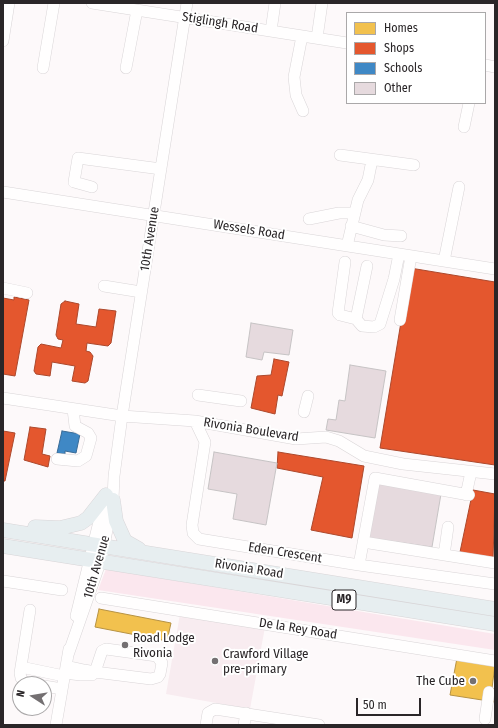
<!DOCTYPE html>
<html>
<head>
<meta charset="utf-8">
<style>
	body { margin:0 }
	#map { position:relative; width:498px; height:728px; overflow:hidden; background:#fdf9fa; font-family:"Fira Sans Condensed",sans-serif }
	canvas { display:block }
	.frame { position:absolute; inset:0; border:4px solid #2a2628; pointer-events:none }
	.legend { position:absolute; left:346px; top:12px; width:140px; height:92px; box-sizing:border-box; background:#fff; border:1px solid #aaa8a9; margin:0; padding:5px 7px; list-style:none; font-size:12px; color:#2a2628 }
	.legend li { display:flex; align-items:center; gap:8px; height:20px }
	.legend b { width:20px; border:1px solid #aaa8a9 }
	.north { position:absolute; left:12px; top:676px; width:40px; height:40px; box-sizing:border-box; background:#fff; border:1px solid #aaa8a9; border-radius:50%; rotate:282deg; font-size:11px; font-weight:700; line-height:16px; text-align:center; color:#2a2628 }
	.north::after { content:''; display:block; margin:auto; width:14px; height:18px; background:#747072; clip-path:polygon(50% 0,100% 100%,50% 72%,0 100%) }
	.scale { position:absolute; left:356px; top:698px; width:65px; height:18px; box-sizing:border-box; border:2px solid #2a2628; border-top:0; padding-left:5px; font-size:12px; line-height:14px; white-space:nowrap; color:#2a2628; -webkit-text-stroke:3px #fff; paint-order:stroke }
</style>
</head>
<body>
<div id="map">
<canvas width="498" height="728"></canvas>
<div class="frame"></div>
<ul class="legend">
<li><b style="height:11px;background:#f2c14e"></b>Homes</li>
<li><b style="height:11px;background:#e4572e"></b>Shops</li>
<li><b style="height:11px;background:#3f88c5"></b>Schools</li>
<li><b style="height:11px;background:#e6dade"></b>Other</li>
</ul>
<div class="north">N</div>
<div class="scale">50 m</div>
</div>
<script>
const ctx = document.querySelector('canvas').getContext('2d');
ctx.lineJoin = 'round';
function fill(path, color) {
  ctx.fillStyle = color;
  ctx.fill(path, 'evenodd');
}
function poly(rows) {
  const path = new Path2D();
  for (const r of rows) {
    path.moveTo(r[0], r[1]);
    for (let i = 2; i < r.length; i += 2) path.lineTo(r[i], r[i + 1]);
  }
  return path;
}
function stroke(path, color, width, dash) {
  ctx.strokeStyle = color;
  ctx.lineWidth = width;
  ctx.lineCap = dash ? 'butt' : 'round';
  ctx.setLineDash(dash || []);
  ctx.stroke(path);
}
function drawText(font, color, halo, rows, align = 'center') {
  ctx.font = font + ' "Fira Sans Condensed",sans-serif';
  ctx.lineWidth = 4;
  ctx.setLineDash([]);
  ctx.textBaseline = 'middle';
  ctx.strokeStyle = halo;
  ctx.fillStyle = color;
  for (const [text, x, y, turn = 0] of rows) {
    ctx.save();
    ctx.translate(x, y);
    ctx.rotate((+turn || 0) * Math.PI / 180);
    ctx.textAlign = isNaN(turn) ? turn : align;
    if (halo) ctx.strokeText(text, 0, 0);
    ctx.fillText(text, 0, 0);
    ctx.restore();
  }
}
fill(poly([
	[180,614,265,627,250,709,166,694]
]), '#f8ecf0');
fill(poly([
	[106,569,495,634,495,650,98,590]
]), '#fbe7ee');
const homes = poly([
	[99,609,171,623,167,641,95,627,99,609],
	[457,658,495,665,492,688,495,689,495,702,450,695,457,658]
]);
fill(homes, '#f2c14e');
stroke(homes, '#b69243', 1);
const shops = poly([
	[410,268,495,282,495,465,380,448,410,268],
	[3,291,4,291,3,298,14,300,14,297,29,300,15,376,3,374,3,291],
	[65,301,79,304,76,324,96,327,99,309,116,311,111,343,108,346,87,343,86,351,90,352,93,356,88,381,85,383,72,381,75,366,52,362,50,376,36,374,34,371,38,347,41,344,61,348,63,340,58,339,56,335,61,304,65,301],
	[274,359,289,362,282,396,278,395,275,414,251,408,257,376,271,375,274,359],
	[30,427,46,429,42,454,50,456,48,467,24,460,30,427],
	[3,431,15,433,5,481,3,481,3,431],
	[278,452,364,466,352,538,311,530,323,477,277,468,278,452],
	[473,490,495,494,493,559,460,552,473,490]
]);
fill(shops, '#e4572e');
stroke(shops, '#ac482c', 1);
const schools = poly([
	[62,431,80,434,76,453,65,451,65,454,57,453,62,431]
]);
fill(schools, '#3f88c5');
stroke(schools, '#396b96', 1);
const building = poly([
	[251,323,293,330,289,355,264,352,262,360,246,357,251,323],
	[350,365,386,371,375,438,326,430,328,419,336,420,339,400,345,401,350,365],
	[214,452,277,463,266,525,233,519,237,494,208,489,214,452],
	[370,480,441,494,432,547,361,537,370,480]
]);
fill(building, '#e6dade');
stroke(building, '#c6c3c4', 1);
const minor = poly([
	[92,3,347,43],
	[271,31,275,3],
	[302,36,294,77,296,95,303,111],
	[317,38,322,3],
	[3,41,9,3],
	[485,65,495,67],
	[43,68,54,3],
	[126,68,137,10],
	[464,127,469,103],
	[340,155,414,165],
	[92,187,74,182,78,158,161,169],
	[3,192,495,269],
	[309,219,339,213,354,213],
	[351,226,384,235,401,236],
	[347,246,358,200,368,180,372,160],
	[444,261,459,187],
	[345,262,338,313,340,315,356,319,362,326,374,327,380,324,394,279,399,254],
	[104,286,141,292],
	[3,288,27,293],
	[356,319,367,266],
	[400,320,411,256],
	[198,395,241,401],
	[3,398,122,416,195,421,296,439,326,437,339,441,364,456,403,464,495,474],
	[304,412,308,396],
	[195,421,205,442,192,525,193,533,199,539,359,565,495,584],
	[57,459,78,461,86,456,91,438,88,433,75,426,73,409],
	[466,495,471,472],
	[363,542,495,563],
	[444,555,448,527],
	[359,565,375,478,469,495],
	[3,581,62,590],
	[101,598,495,661],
	[30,610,20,673,21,678,24,682,35,684],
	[76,616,105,497],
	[68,655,101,560,113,500,114,476,122,416,187,3],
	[21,667,64,676],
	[64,673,81,675,92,675,95,672,102,651,106,649,157,656,162,663,160,674,158,677,151,679,95,672,84,670,66,666],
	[44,686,62,689],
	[485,719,489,692],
	[56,725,69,649],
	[206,725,208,713,215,709,319,725],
	[244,725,246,713]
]);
const major = poly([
	[113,500,116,521,125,541,139,549],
	[35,527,60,528,81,523,88,518,106,495],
	[3,530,495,609],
	[3,546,495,624]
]);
stroke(minor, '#d9d5d7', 12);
stroke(major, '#d8d5d7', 15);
stroke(poly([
	[3,566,3,572]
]), '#dddbdb', 1.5, [4, 2]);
stroke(minor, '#fffefe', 11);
stroke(major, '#e7eef0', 14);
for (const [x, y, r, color] of [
	[125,645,4,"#747072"],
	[215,661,4,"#747072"],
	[473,681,4,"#747072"]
]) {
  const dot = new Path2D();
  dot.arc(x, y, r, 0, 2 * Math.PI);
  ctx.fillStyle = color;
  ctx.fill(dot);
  stroke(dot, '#fff', 1.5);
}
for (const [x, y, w] of [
	[344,600,24]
]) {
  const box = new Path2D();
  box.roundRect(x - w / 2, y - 10, w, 20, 3);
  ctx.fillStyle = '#fff';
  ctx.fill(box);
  stroke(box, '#2a2628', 1);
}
drawText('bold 12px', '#2a2628', null, [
	["M9",344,600]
]);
drawText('13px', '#2a2628', '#fff', [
	["Stiglingh Road",220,23,9],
	["Wessels Road",249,230,9],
	["10th Avenue",150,239,-81],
	["Rivonia Boulevard",251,430,9],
	["Eden Crescent",285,553,9],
	["10th Avenue",97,567,-74],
	["Rivonia Road",249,569,9],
	["De la Rey Road",298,629,9]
]);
drawText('13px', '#2a2628', '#fff', [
	["Road Lodge",133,638],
	["Rivonia",133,653],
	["Crawford Village",223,654],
	["pre-primary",223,669],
	["The Cube",465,681,"right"]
], 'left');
</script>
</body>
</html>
